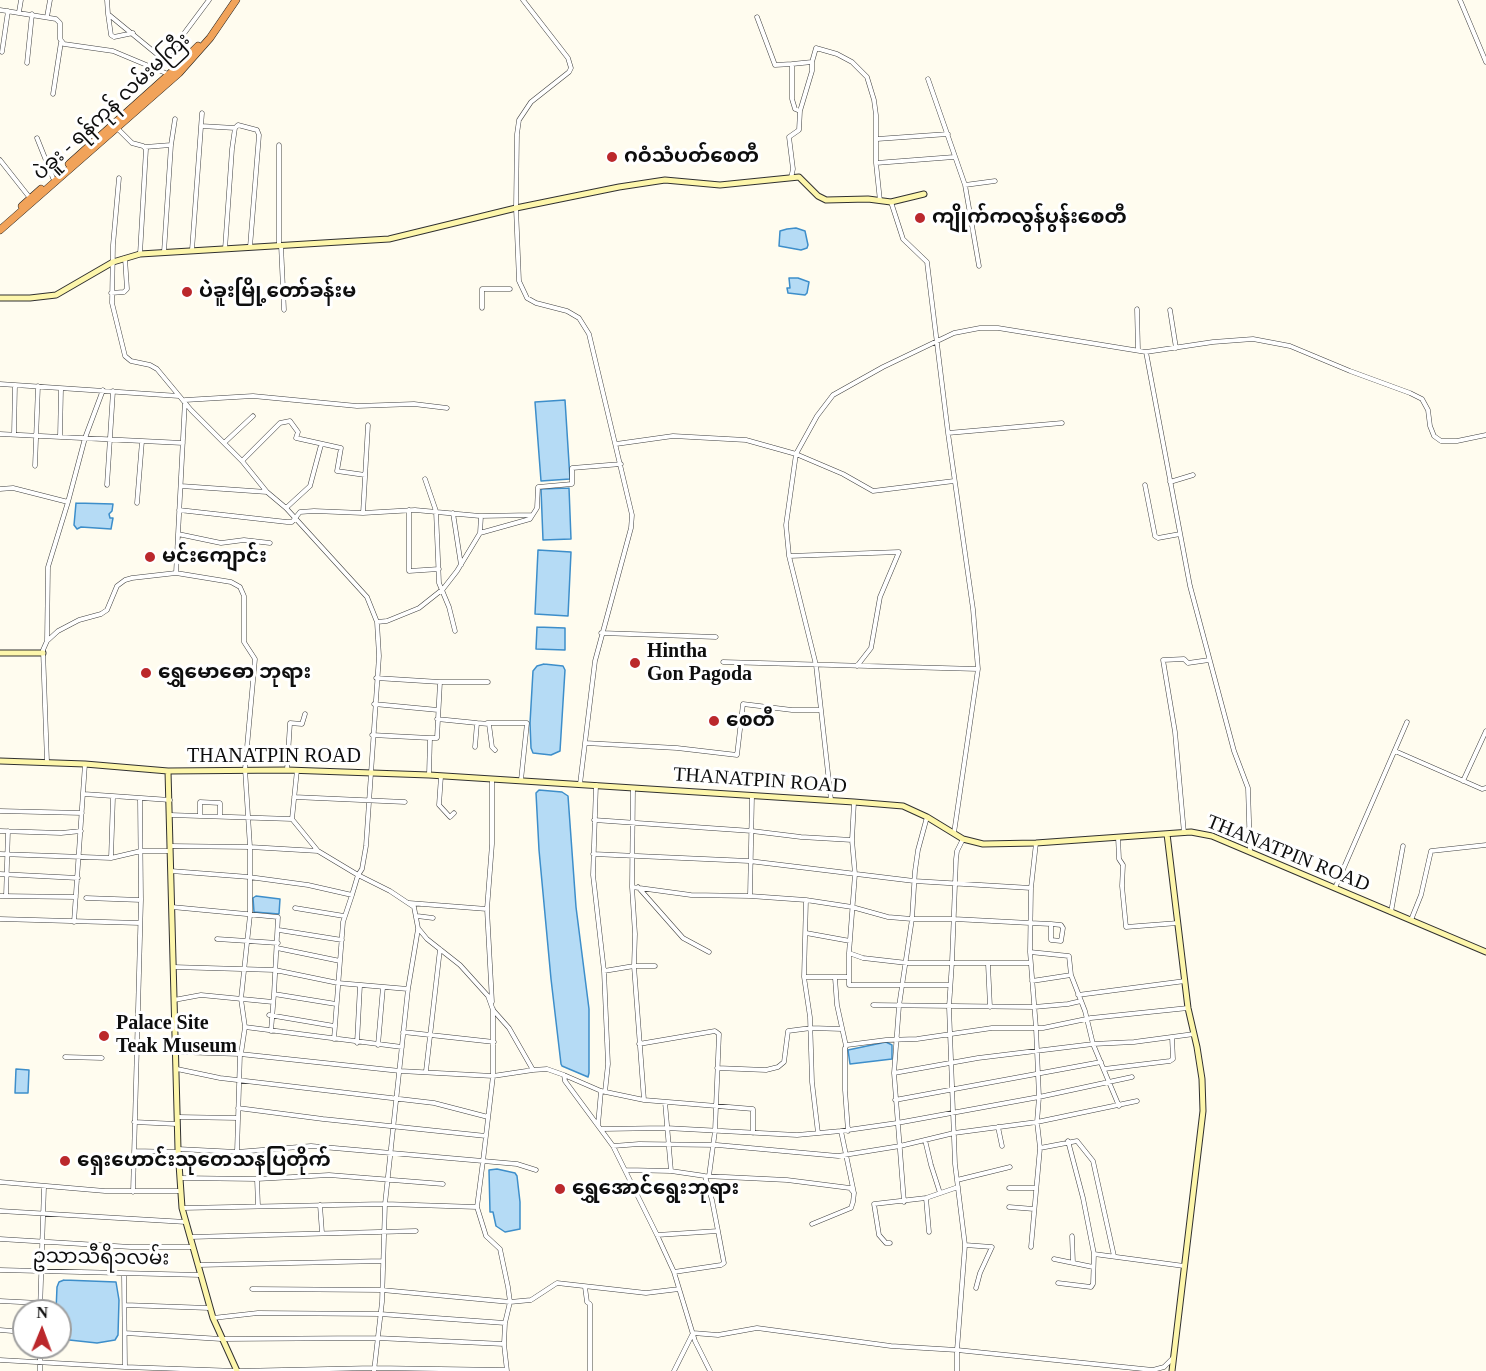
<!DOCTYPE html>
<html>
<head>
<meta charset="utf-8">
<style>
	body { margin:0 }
	#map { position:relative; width:1486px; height:1371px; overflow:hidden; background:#fffcef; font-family:"Times New Roman",serif }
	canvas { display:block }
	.north { position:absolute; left:12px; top:1299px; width:60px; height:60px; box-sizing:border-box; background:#fff; border:2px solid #9f9f9f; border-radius:50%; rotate:1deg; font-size:16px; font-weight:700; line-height:24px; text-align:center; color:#0e0e0e }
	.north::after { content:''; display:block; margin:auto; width:21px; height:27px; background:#bb282c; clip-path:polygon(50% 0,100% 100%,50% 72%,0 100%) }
</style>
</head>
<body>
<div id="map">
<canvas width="1486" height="1371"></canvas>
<div class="north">N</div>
</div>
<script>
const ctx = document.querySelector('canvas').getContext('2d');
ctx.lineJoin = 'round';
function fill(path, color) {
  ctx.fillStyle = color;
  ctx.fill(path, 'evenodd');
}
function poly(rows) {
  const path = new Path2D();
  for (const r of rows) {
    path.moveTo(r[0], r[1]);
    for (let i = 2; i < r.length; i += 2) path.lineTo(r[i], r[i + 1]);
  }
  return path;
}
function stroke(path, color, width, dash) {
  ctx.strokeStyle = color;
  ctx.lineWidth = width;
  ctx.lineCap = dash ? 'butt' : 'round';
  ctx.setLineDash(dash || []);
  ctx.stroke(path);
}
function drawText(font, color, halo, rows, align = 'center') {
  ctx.font = font + ' "Times New Roman","Noto Sans Myanmar",serif';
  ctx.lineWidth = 6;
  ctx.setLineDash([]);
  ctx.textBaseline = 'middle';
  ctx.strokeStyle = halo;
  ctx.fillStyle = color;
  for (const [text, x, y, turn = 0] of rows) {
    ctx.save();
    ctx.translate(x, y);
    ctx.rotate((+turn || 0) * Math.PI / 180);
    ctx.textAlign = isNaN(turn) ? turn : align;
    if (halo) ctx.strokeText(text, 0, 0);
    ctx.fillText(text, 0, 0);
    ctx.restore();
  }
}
const water = poly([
	[787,229,796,228,805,231,808,245,807,248,801,250,779,246,780,231,787,229],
	[789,278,798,278,809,282,807,293,805,295,788,293,787,288,790,288,789,278],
	[565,400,570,479,541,481,535,402,565,400],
	[569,488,571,539,543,540,541,489,569,488],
	[76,503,113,504,112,511,109,514,110,518,113,518,111,529,81,527,77,529,74,525,76,503],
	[538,550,571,552,568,616,535,614,538,550],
	[537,627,565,628,565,650,536,649,537,627],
	[544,664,563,666,565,670,560,751,551,755,533,753,531,748,530,723,533,671,537,666,544,664],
	[539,790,562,792,568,796,576,907,589,1009,589,1073,588,1077,562,1066,561,1064,551,979,539,850,536,793,539,790],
	[256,896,280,899,279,914,254,912,253,898,256,896],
	[886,1042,892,1045,892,1059,850,1064,848,1050,886,1042],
	[16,1069,29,1070,28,1093,15,1093,16,1069],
	[497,1169,515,1173,517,1176,520,1202,520,1229,505,1232,496,1226,493,1212,490,1212,489,1170,497,1169],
	[64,1280,116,1282,119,1300,118,1335,115,1340,97,1343,60,1339,60,1311,56,1311,57,1287,59,1282,64,1280]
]);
fill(water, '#b5dbf5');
stroke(water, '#3d8eca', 1.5);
const street = poly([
	[107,0,108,14,175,69],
	[523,0,568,58,571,68,569,72,531,102,519,120,517,134,516,208,519,281,527,298,536,303,567,311,579,318,589,334,632,515,631,528,595,661,580,784],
	[1460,0,1486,62],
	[0,10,56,19,60,23,60,39,64,44,113,51,168,74],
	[19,12,21,0],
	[108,14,111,35,114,37,133,33],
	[47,17,50,0],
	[757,17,775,65,792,64,792,99,795,109,800,111,799,130,789,137,793,169,791,178],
	[2,52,8,11],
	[165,59,209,0],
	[27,63,32,14],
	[792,64,812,62,816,48,837,54,852,62,867,77,874,100,876,115,876,163,954,157],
	[928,79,965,185,979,266],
	[53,94,61,42],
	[800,111,812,71,812,62],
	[201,126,235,128],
	[116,127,132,143,143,146,146,149,140,254],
	[37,138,53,178],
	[877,139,948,134],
	[145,147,171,145],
	[0,160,30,198],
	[876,163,880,201],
	[119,178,113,245,112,303,125,356,131,361,150,365,157,369,191,410,242,461,267,492,286,508,367,597,377,622,379,656,366,846,362,869,358,875,352,895,308,885,249,877,171,871],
	[965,185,995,181],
	[891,202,903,239,927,262,948,433,973,609,978,669],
	[279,245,279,145],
	[281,245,284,310],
	[225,249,232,149,235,128,238,125,257,130,259,135,250,247],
	[192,250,202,113],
	[164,252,171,145,175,119],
	[111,293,124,292,127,289,125,258],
	[482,308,482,289,510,289],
	[1137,309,1138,350],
	[1170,310,1176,348],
	[1146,352,1190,586,1234,751,1248,788,1250,852],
	[0,384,179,396],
	[948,433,1062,423],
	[0,434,183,443],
	[14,434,15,385],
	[60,437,61,389],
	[224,443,253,416],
	[616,444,673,436,746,440,796,454,817,416,833,395,883,367,954,333,980,328,998,328,1146,352,1213,342,1253,339,1290,346,1350,371,1410,393,1422,399,1428,410,1430,426,1434,436,1441,441,1457,441,1486,435],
	[242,461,280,423,290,421,298,432,296,438,341,448,337,471,365,475],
	[35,466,38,386],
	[425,479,436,511,439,583,449,607,455,631],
	[1170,482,1193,475],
	[107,485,113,391],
	[1145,485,1155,536,1158,538,1180,534],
	[181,486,267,492],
	[0,489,13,488,68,502,48,567,47,641],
	[68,502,85,438,103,390],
	[137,503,142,441],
	[286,508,310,486,321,445],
	[179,510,287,522,292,522,300,512,314,511,363,513,415,510,480,516,532,515],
	[409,510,409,571,439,569],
	[363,513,368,425],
	[453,513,461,565],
	[480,533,530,519,537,508,538,487,572,484,572,468,621,464],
	[178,534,221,543,244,540,270,543],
	[789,556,899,552,880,597,871,648,857,666],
	[176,573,185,400,253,396,357,406,414,404,447,408],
	[377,622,387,621,419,608,443,589,457,571,480,533,481,516],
	[601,633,716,637],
	[723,662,978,669,954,833],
	[376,678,440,682,488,682],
	[374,704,438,710],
	[437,719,477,723,475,747],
	[477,723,489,724,492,747,495,750],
	[487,723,527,723,521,780],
	[372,735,430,738],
	[585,743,677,748,737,755,743,704,792,710,821,710],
	[1395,751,1482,789,1486,788],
	[47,762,43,650,47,641,58,631,79,620,101,614,107,610,117,586,125,580,132,578,176,573,231,582,240,587,244,596,244,642,255,659,245,769,250,847,250,915,241,999,245,1027,241,1054],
	[287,770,290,723,302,724,305,714],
	[429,775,430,738,437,738,440,682],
	[441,776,439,805,450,817,454,813],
	[1463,781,1486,731],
	[596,785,593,875,604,971],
	[633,788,632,887,635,934,634,966,644,1100],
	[84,794,170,800],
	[294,797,405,802],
	[831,800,816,665,789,556,786,525,796,454,843,474,873,491,954,481],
	[854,802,852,840,855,874,849,953,849,985,950,985],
	[0,811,82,813],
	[170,815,292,819,318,851,358,875,390,891,414,907,418,928,427,939,460,965,488,996,493,1010,509,1028,533,1070,547,1069,564,1075,565,1081,613,1146,657,1235,674,1272,695,1341,710,1371],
	[200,815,200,802,220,803,220,816],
	[292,819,297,770],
	[594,820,752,831,801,837,852,840],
	[0,831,61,833,81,831],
	[1184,833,1175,732,1163,660,1184,659,1188,663,1209,660],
	[1118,837,1119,859,1123,865,1122,886,1126,927,1178,923],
	[170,846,250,847,318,851],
	[0,854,111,858,141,851,170,851],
	[593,854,749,861,914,881,1031,888],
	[111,858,113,797],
	[0,874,78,878],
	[632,887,691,895,750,896,806,900,852,907,888,917,912,919,954,919,1030,923,1051,924,1061,925,1063,928,1061,941,1051,940,1051,924],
	[638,887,683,938,709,952],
	[1335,888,1407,722],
	[0,896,76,897],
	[6,896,8,831],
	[750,896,752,796],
	[86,898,141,900],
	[806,900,804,977,848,977],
	[409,903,487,909],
	[172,907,278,917,274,994],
	[295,908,344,916],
	[1391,912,1403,846],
	[417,916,433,918],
	[0,919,140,923],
	[1411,920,1421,895,1431,851,1486,845],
	[74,922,85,764],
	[279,930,342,940],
	[806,933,850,941],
	[217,939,278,943],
	[277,948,340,961],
	[1030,952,1069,956,1071,975,1085,1011,1093,1044,1119,1106],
	[849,953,863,958,907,963,1030,963],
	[988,964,990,1007],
	[173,967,275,970,338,983,408,989],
	[804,977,810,1017,812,1082,818,1133],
	[835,978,837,1005,846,1046],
	[1032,981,1071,975],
	[1078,995,1185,981],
	[174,1000,201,995,273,1002],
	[492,1002,487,909,492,844,492,779],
	[873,1005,1034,1007,1068,1004,1081,1001],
	[493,1009,493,1076,483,1161,517,1164,536,1170],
	[269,1015,334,1026],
	[245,1027,402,1047],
	[271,1031,274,994,336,1004],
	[403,1032,494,1042],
	[334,1039,343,922,352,895],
	[357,1043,360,985],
	[639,1044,715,1031,719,1034,715,1131,709,1176],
	[378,1045,383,987],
	[177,1052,240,1054,400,1071,493,1076,533,1070],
	[65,1057,102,1058],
	[717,1068,766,1070,778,1067,784,1062,788,1031,811,1028,842,1029],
	[177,1069,220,1078,434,1103,488,1117],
	[1104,1069,1170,1061,1173,1059,1172,1037],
	[426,1071,440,949],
	[894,1073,978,1058,1093,1044,1134,1042,1194,1034],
	[564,1075,601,1091,644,1100,753,1109,753,1133],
	[605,1092,608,1064,604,971,634,966,655,966],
	[895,1100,1101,1062],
	[665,1102,671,1171],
	[238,1108,323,1119,486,1136],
	[178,1117,238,1118],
	[134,1122,177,1124],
	[598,1125,601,1091],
	[998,1127,1002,1146],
	[602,1129,666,1128,797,1135,841,1131,897,1123,1039,1097,1132,1077],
	[848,1131,845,1090,845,1048,847,1045,886,1040,917,1039,992,1028,1043,1028,1091,1018,1188,1008],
	[925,1140,931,1165,940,1193],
	[1068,1141,1083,1198,1094,1254,1184,1266],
	[613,1146,639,1144,717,1145,838,1156,900,1146,954,1133,1037,1122,1137,1101],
	[1040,1148,1077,1141,1093,1161,1114,1256],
	[178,1149,237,1152,311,1146,483,1161,477,1207,486,1236,500,1249,508,1287,510,1302,505,1323,504,1344,507,1371],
	[134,1151,178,1152],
	[237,1152,240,1054],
	[626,1170,671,1171,705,1176,787,1180,850,1188,854,1193],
	[180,1178,257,1179,329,1175,443,1184],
	[257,1179,258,1206],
	[957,1180,1010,1167],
	[0,1182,105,1191,180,1191],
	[1009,1188,1036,1188],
	[133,1192,141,900,140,799],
	[926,1198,929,1232],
	[904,1202,894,1073,899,1006,912,919,915,871,918,850,927,817],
	[320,1205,322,1233],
	[1009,1207,1034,1209],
	[182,1208,385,1204,477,1207],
	[0,1211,186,1222],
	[812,1224,851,1208,853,1202,854,1193,841,1131],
	[657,1235,718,1231,712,1200,705,1176],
	[1072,1236,1073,1263],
	[190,1237,416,1231],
	[0,1239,131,1247,193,1247],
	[890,1243,886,1243,879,1235,874,1204,926,1198,958,1187],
	[965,1245,992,1247,980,1273,976,1288],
	[1031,1247,1040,1148,1037,1122,1039,1097,1036,1028,1030,952,1031,888,1036,843],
	[1054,1259,1093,1267],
	[198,1265,383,1261],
	[0,1270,201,1275],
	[674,1272,721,1265,724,1263,718,1231],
	[124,1274,125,1367],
	[1058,1283,1091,1287,1093,1284,1094,1254],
	[585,1287,587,1302,590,1304,590,1371],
	[252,1289,382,1290,510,1302,531,1300,557,1283,646,1293,679,1289],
	[0,1301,40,1303],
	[125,1305,209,1308],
	[40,1311,44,1187],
	[213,1318,258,1313,380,1314,505,1323],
	[0,1330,24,1332],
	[125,1333,221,1339,377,1338,504,1344],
	[40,1347,40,1371],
	[0,1360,125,1367,237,1371,374,1368,506,1370],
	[374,1371,382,1302,385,1204,408,989,418,929],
	[674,1371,693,1333,718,1335,757,1328,891,1346,957,1350,1153,1370,1164,1367,1173,1358],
	[957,1371,957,1350,965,1245,955,1164,949,1007,952,962,956,859,957,851,963,839]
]);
const secondary = poly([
	[0,298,30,298,56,295,113,262,140,254,389,239,516,208,619,187,665,180,720,185,799,177,818,196,826,200,868,199,891,202,924,194],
	[0,653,43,653],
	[0,761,85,764,168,771,287,770,429,775,854,802,903,806,927,817,963,839,983,844,1036,843,1191,832,1212,836,1486,952],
	[168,771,178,1149,182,1208,213,1318,237,1371],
	[1167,834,1188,1008,1197,1047,1202,1079,1203,1111,1172,1371]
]);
const highway = poly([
	[69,164,175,69,198,46],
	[22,206,41,189],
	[0,230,179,73,210,38,236,0]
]);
stroke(street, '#414141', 5);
stroke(secondary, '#303030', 7);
stroke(highway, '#1f1f1f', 8);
stroke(street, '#fff', 4);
stroke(secondary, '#fdf6ab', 5);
stroke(highway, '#f1a35a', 7);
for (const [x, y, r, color] of [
	[612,157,6,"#bb282c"],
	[920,218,6,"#bb282c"],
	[187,292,6,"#bb282c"],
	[150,557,6,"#bb282c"],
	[635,663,6,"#bb282c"],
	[146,673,6,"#bb282c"],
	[714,721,6,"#bb282c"],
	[104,1036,6,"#bb282c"],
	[65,1161,6,"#bb282c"],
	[560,1189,6,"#bb282c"]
]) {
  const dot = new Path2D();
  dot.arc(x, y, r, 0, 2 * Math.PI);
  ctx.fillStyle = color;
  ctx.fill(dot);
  stroke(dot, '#fff', 2);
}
drawText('20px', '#0e0e0e', '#fff', [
	["ပဲခူး - ရန်ကုန် လမ်းမကြီး",112,107,-43],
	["THANATPIN ROAD",274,757],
	["THANATPIN ROAD",760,781,4],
	["THANATPIN ROAD",1288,854,22],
	["ဥသာသီရိ၁လမ်း",101,1258,1]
]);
drawText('bold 20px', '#0e0e0e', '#fff', [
	["ဂဝံသံပတ်စေတီ",624,157],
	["ကျိုက်ကလွန်ပွန်းစေတီ",932,218],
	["ပဲခူးမြို့တော်ခန်းမ",199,292],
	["မင်းကျောင်း",162,557],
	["Hintha",647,652],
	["Gon Pagoda",647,675],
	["ရွှေမောဓော ဘုရား",158,673],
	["စေတီ",726,721],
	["Palace Site",116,1024],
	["Teak Museum",116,1047],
	["ရှေးဟောင်းသုတေသနပြတိုက်",77,1161],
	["ရွှေအောင်ရွေးဘုရား",572,1189]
], 'left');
</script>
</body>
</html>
